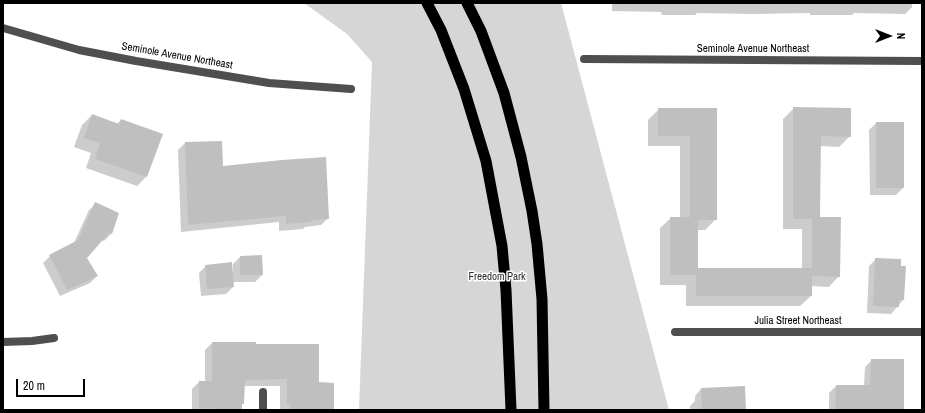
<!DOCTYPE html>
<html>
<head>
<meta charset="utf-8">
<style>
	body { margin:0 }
	#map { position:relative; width:925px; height:413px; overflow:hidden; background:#fff; font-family:"Archivo Narrow",sans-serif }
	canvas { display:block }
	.frame { position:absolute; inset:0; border:4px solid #000; pointer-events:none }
	.north { position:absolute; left:869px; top:16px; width:40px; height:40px; -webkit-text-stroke:3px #fff; paint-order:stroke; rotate:90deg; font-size:11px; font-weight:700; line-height:16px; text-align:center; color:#000 }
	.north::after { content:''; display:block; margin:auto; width:14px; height:18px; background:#000; clip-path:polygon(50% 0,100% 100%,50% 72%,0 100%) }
	.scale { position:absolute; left:16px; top:379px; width:69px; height:18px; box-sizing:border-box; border:2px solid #000; border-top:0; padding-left:5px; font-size:12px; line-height:14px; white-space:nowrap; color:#000; -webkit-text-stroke:3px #fff; paint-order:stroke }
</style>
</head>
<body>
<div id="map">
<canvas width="925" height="413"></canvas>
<div class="frame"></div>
<div class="north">N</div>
<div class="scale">20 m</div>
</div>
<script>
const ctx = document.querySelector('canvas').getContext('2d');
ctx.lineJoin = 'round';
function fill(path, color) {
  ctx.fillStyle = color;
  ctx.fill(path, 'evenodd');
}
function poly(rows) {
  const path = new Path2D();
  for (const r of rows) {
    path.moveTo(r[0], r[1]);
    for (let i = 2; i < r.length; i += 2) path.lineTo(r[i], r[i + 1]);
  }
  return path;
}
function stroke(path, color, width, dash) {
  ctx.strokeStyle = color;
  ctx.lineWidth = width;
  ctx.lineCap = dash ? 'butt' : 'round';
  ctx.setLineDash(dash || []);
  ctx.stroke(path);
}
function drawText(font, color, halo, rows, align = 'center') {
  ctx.font = font + ' "Archivo Narrow",sans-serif';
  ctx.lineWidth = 3;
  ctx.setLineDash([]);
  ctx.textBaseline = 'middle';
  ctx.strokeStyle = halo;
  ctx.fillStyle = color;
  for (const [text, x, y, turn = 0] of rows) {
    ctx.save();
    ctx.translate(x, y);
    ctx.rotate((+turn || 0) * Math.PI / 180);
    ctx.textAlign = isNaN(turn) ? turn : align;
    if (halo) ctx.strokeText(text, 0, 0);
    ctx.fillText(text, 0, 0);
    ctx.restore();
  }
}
fill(poly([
	[304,3,561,3,669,410,359,410,372,62,347,34]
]), '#d6d6d6');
fill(poly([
	[612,3,912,3,912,7,905,14,854,13,852,15,810,15,810,13,754,14,697,13,695,15,662,15,661,12,612,11],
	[794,108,850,136,839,147,819,146,819,218,839,276,829,287,811,286,811,296,800,306,686,306,686,285,660,285,660,228,671,218,680,218,680,146,648,146,648,120,659,109,716,109,716,219,705,230,697,230,697,269,802,269,802,229,783,229,783,119],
	[92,115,117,124,121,120,146,177,137,186,86,168,91,153,74,147,82,125],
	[876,123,903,123,903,188,896,195,870,195,869,130],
	[185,143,222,167,328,218,321,225,305,227,303,229,279,231,279,222,181,232,178,150],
	[96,203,118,214,111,234,104,241,102,240,86,258,97,276,90,283,60,296,43,263,50,256,74,243,89,210],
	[240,257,262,275,255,282,232,282,233,287,226,294,201,296,199,273,206,266,233,274,233,264],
	[876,259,903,300,891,314,867,313,869,266],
	[212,343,255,345,318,383,333,410,280,410,280,386,243,386,243,404,241,405,241,410,192,410,192,389,199,382,205,382,205,350],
	[872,360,903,410,829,410,829,393,836,386,864,386,865,367],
	[701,389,745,410,690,410,690,406,695,401,695,396]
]), '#0003');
fill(poly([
	[793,107,851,108,851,137,821,136,820,217,841,217,840,277,812,276,812,296,696,296,696,275,670,275,670,217,690,217,690,136,658,136,658,108,717,108,717,220,698,220,698,268,812,268,812,219,793,219],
	[92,114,119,124,121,119,163,134,147,177,95,159,100,143,84,138],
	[876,122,904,122,904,188,876,188],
	[222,141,223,166,282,160,326,157,329,219,311,220,311,222,286,224,286,216,188,225,185,142],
	[95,202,119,213,112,234,109,233,87,258,98,276,67,290,49,255,78,240],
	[262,255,263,275,240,275,240,256],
	[875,258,901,259,901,266,906,266,904,300,899,300,899,307,873,306],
	[232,262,234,287,207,289,205,265],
	[212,342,256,342,256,344,319,344,319,382,334,383,334,410,290,410,290,404,287,404,287,379,245,380,244,404,242,404,242,410,199,408,199,381,212,381],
	[871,359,904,359,904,410,835,410,836,385,870,385],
	[745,386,746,410,702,410,701,388]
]), '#bfbfbf');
stroke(poly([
	[3,28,79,50,136,61,269,83,351,89],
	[584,59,922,61],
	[675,332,922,332],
	[3,342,32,341,54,338],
	[263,410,263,392]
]), '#4f4f4f', 8);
stroke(poly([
	[427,3,441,30,464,89,486,161,502,246,506,290,511,410],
	[467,3,481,31,504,93,521,157,532,211,537,244,542,299,544,410]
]), '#000', 11);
drawText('11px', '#000', '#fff', [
	["Seminole Avenue Northeast",753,49],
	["Seminole Avenue Northeast",177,56,10],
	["Julia Street Northeast",798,321]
]);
drawText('11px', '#2d2d2d', '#fff', [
	["Freedom Park",497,277]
]);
</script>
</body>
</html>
